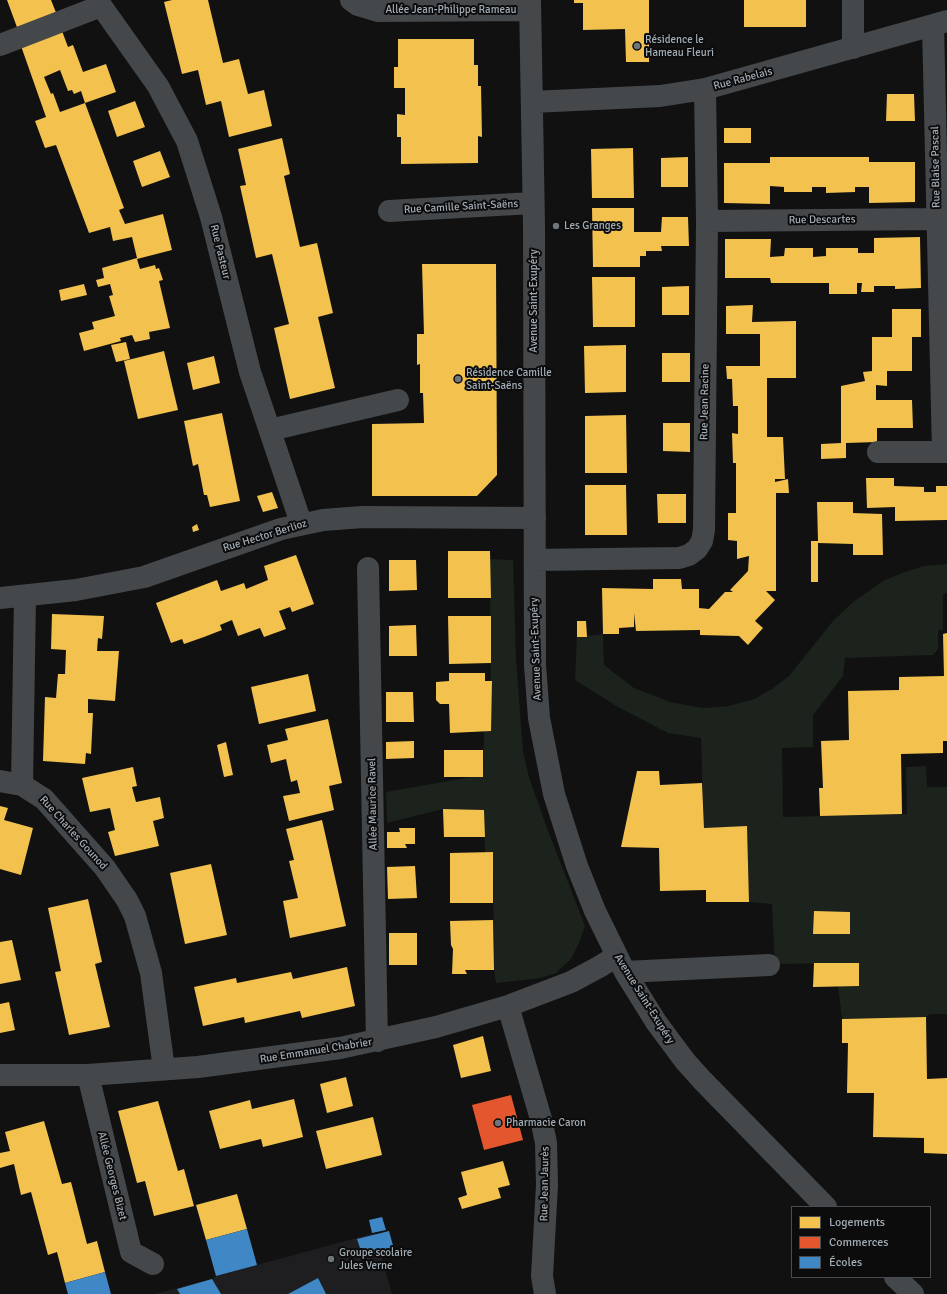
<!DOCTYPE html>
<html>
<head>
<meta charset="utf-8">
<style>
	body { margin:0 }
	#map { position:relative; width:947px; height:1294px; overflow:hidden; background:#111112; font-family:Signika,sans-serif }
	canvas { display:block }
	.legend { position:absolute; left:791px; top:1206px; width:140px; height:72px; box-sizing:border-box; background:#0c0c0d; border:1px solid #484c50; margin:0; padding:5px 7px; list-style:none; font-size:12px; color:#a1acb4 }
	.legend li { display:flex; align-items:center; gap:8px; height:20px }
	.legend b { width:20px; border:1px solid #484c50 }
</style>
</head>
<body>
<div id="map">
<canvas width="947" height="1294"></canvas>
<ul class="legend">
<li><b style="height:11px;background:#f2c14e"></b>Logements</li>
<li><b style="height:11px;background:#e4572e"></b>Commerces</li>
<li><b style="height:11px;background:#3f88c5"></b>Écoles</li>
</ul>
</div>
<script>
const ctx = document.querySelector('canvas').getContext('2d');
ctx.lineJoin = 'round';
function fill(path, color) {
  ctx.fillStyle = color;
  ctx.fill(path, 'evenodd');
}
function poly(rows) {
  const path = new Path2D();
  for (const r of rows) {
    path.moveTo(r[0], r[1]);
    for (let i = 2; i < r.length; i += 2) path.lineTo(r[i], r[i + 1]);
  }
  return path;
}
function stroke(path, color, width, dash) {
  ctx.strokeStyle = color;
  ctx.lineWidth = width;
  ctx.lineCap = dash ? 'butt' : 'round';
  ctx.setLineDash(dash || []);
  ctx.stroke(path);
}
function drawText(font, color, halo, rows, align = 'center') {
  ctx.font = font + ' Signika,sans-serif';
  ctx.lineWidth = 4;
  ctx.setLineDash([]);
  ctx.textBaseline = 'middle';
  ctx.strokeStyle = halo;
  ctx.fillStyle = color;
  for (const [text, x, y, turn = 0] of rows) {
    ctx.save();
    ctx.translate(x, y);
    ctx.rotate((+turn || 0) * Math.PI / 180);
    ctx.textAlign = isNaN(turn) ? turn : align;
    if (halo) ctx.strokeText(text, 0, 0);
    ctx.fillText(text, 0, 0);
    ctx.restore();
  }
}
fill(poly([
	[375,1233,392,1294,155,1294,212,1279,216,1276]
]), '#1e1e20');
fill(poly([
	[490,559,513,560,516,658,523,752,529,777,547,828,585,926,579,943,571,959,556,973,541,978,496,983,494,970,493,852,485,852,484,810,443,809,387,823,386,792,471,777,483,777,484,731,491,731],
	[947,564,947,593,943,594,943,630,938,630,938,649,933,655,845,658,843,676,813,715,813,747,782,748,783,817,907,814,906,767,926,766,927,787,947,787,947,1014,930,1014,926,1017,842,1019,838,985,859,986,859,963,775,964,772,904,749,902,747,827,704,828,701,738,668,733,618,707,575,680,577,637,603,634,604,665,634,688,670,702,703,708,729,706,754,699,772,689,789,676,833,621,853,602,883,581,902,573,924,566]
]), '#1c221c');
fill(poly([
	[7,0,51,0,57,15,18,30],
	[172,0,208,0,223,63,239,59,248,94,264,90,272,126,229,137,221,101,206,105,198,70,182,74,164,2],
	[574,0,649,0,649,62,626,62,625,29,583,30,583,3,574,3],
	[744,0,806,0,806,27,744,27],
	[62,31,68,47,73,45,83,72,106,64,116,92,85,103,81,91,74,94,72,90,68,91,60,70,44,77,51,94,53,93,60,112,85,103,124,208,119,210,125,224,163,214,172,250,137,259,140,269,155,265,156,269,159,268,163,280,159,281,170,328,149,332,150,339,135,342,132,335,120,338,121,341,84,351,79,333,94,329,92,322,115,316,109,296,113,295,110,284,98,287,96,280,104,278,102,268,137,258,132,237,113,241,110,227,89,233,56,145,45,148,35,121,46,117,21,46],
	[398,39,474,39,474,65,478,65,478,86,481,86,482,137,478,136,478,163,401,164,401,137,397,137,397,114,405,115,405,88,394,88,394,67,398,67],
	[887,94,914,94,915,121,886,121],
	[135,101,145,127,117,137,108,111],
	[724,128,751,128,751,143,724,143],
	[282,138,290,174,284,176,300,247,317,243,333,313,318,317,335,388,290,399,274,328,289,324,272,254,256,258,240,186,246,185,238,149],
	[633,148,634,198,592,198,591,149],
	[160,151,170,177,142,187,133,161],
	[688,157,688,187,661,187,661,158],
	[770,157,869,157,869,162,915,162,915,202,869,203,869,187,855,187,855,192,826,193,826,187,812,187,812,192,784,192,784,187,770,186,770,204,724,203,724,163,770,163],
	[592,208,634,208,634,232,661,232,662,217,688,217,689,246,661,246,662,251,646,251,646,256,640,256,640,267,593,267],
	[920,237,921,288,895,289,895,286,874,286,874,292,861,292,862,283,857,283,857,294,829,294,829,283,771,283,770,278,725,278,725,239,771,239,770,257,784,256,785,248,813,248,813,257,826,256,826,248,858,248,858,253,874,253,874,238],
	[422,264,496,264,497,475,477,496,372,496,372,424,424,423,423,393,420,393,420,364,417,365,417,334,424,334],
	[592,277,635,277,635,327,593,327],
	[84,284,87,295,61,301,59,290],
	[689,286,689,315,662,315,662,287],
	[753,305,752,322,796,321,796,378,767,378,767,437,783,437,785,479,775,479,775,482,788,479,789,493,776,493,776,591,766,591,775,600,755,621,763,628,748,645,739,636,700,635,700,630,636,631,634,613,634,627,619,628,619,634,603,634,602,588,653,589,653,579,681,579,682,589,699,589,699,608,709,609,725,592,733,592,730,590,748,571,749,556,737,559,737,541,728,540,728,513,736,513,736,463,733,463,732,433,738,434,738,406,733,406,732,379,727,379,726,366,760,366,760,334,726,334,726,306],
	[892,309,921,309,921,337,912,337,912,371,887,371,887,386,876,385,876,400,912,400,913,428,877,428,877,442,846,443,846,458,821,459,821,444,841,443,841,386,865,381,863,372,872,371,872,337,892,337],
	[126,342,130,359,116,362,111,345],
	[626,345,626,392,585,393,584,346],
	[164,351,178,410,138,419,124,361],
	[662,353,690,353,690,382,662,382],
	[214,356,220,383,193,390,187,363],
	[222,413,240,501,210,507,207,495,204,495,198,464,193,466,184,421],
	[626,415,627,473,585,473,585,416],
	[663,423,690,423,690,452,663,451],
	[866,478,894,478,894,486,924,487,924,492,936,492,936,486,947,486,947,520,895,521,895,507,867,508],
	[585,485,626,485,627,535,585,535],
	[272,492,278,508,263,512,257,496],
	[657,494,686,494,686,523,658,523],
	[817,502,853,502,853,513,882,514,883,555,853,555,853,544,818,543,818,582,811,582,811,541,818,541],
	[197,524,199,530,193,532,192,527],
	[448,551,490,551,491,598,448,598],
	[296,555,314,604,292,612,290,607,279,611,286,629,264,637,260,628,238,636,232,620,220,625,222,630,204,637,184,644,182,639,171,643,156,603,217,580,221,591,244,583,246,589,268,580,264,566],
	[389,560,416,560,417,590,389,591],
	[52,614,104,616,102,639,98,638,97,651,119,651,115,701,88,699,88,713,93,713,91,754,86,753,85,764,43,761,45,697,56,698,58,674,65,674,66,650,51,649],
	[448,616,491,616,491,663,449,664],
	[577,621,586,621,587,637,577,637],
	[416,625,417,656,389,656,389,626],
	[947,633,947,741,943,741,943,753,901,754,902,814,820,816,819,788,823,788,821,741,849,740,848,691,899,690,899,677,944,676,943,634],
	[449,673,485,673,485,681,492,681,491,731,450,733,449,704,440,704,436,700,436,682,449,681],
	[308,674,316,711,259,724,251,687],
	[386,692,413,692,414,722,386,722],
	[328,719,342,783,329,786,334,810,289,821,283,796,300,793,297,780,291,782,286,759,271,763,267,745,288,740,285,729],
	[414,741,414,758,386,759,386,742],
	[226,742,233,775,224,777,217,745],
	[444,750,483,750,483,777,444,777],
	[133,767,137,786,132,787,136,802,160,797,164,818,153,821,159,846,115,856,108,832,115,830,110,808,90,812,82,778],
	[637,771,659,771,660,785,702,783,704,828,747,826,749,902,706,902,706,890,660,891,659,848,621,847],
	[0,806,8,808,4,820,33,828,21,875,0,869],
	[443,809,484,810,485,837,444,837],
	[322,820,346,926,290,938,283,901,298,898,289,861,294,860,286,829],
	[399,828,415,828,415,844,405,844,407,848,387,848,387,832,400,832],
	[493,852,493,903,450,903,450,853],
	[211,864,227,935,185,944,170,873],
	[415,866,417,898,388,899,387,867],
	[88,899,102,962,95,964,110,1027,69,1035,55,972,61,971,48,908],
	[814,911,850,912,850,934,813,934],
	[493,920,494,970,465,970,467,974,452,974,453,949,451,945,450,921],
	[389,933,417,933,417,965,389,965],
	[12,940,21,980,0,984,0,942],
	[814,963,859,963,859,986,813,987],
	[347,967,355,1006,302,1018,300,1011,245,1023,244,1017,203,1026,194,987,236,978,237,983,291,972,293,979],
	[9,1002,15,1030,0,1033,0,1004],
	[926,1017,927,1079,947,1078,947,1154,924,1153,924,1138,873,1137,874,1093,847,1093,848,1043,842,1043,842,1019],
	[483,1036,491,1071,461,1078,453,1045],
	[346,1077,353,1106,327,1113,320,1084],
	[294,1099,303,1137,263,1147,261,1139,220,1149,209,1111,250,1100,252,1109],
	[158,1101,178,1171,184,1169,194,1206,154,1216,145,1181,137,1183,118,1111],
	[373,1117,382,1155,326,1169,316,1131],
	[44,1121,62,1184,71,1182,87,1244,97,1241,105,1272,65,1283,57,1252,48,1255,31,1192,21,1195,14,1164,0,1168,0,1153,10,1151,5,1132],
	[503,1161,510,1185,498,1188,501,1198,462,1209,458,1198,467,1195,461,1172],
	[237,1194,247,1229,206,1240,196,1205]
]), '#f2c14e');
fill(poly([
	[511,1095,523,1140,484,1150,472,1105]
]), '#e4572e');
fill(poly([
	[382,1217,386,1230,372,1233,369,1220],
	[247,1229,257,1265,216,1276,206,1240],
	[389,1231,394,1249,363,1257,357,1239],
	[105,1272,111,1294,68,1294,65,1283],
	[318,1278,326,1294,288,1294],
	[212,1279,221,1294,180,1294,177,1289]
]), '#3f88c5');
stroke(poly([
	[97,0,158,86,187,141,211,217,250,372,301,523],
	[351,0,358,5,378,11,530,10],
	[530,0,534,225,535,665,539,718,554,794,577,866,595,911,625,972,656,1022,685,1061,702,1080,826,1207],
	[853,0,853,48],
	[933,25,943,452],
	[0,45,101,6],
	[532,102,660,96,705,89,947,21],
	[389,211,533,203],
	[707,221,937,219],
	[270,430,398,400],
	[878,452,947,452],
	[535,560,679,558,689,555,697,549,702,541,704,530,707,221,705,89],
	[368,568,377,1041],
	[25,596,22,785,44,799,105,868,127,900,135,916,151,973,164,1069],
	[0,598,76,590,144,577,281,529,323,520,363,517,535,518],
	[0,781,22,785],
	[625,972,769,965],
	[508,1006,541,1119,546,1143,547,1185,542,1276,545,1294],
	[0,1075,88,1075,198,1067,340,1048,436,1027,508,1006,571,982,599,967,617,956],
	[88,1075,131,1252,153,1264],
	[895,1277,913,1294]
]), '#45484b', 22);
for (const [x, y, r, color] of [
	[637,46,4,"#6f767b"],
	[556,226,4,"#6f767b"],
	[458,379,4,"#6f767b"],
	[498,1123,4,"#6f767b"],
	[331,1259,4,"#6f767b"]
]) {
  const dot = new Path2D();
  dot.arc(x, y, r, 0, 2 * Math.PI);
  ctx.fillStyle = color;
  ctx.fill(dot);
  stroke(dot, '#0c0c0d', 1.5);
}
drawText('11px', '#a1acb4', '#0c0c0d', [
	["Allée Jean-Philippe Rameau",451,10],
	["Rue Rabelais",743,79,-15],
	["Rue Blaise Pascal",936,167,-91],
	["Rue Camille Saint-Saëns",461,207,-3],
	["Rue Descartes",822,220,-1],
	["Rue Pasteur",220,252,76],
	["Avenue Saint-Exupéry",534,301,-90],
	["Rue Jean Racine",705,402,-89],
	["Rue Hector Berlioz",265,536,-17],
	["Avenue Saint-Exupéry",536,649,-92],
	["Allée Maurice Ravel",373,804,-91],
	["Rue Charles Gounod",73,833,48],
	["Avenue Saint-Exupéry",644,999,58],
	["Rue Emmanuel Chabrier",316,1051,-9],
	["Allée Georges Bizet",112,1176,76],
	["Rue Jean Jaurès",545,1184,-89]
]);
drawText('11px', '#a1acb4', '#0c0c0d', [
	["Résidence le",645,40],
	["Hameau Fleuri",645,53],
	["Les Granges",564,226],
	["Résidence Camille",466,373],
	["Saint-Saëns",466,386],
	["Pharmacie Caron",506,1123],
	["Groupe scolaire",339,1253],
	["Jules Verne",339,1266]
], 'left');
</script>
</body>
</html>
